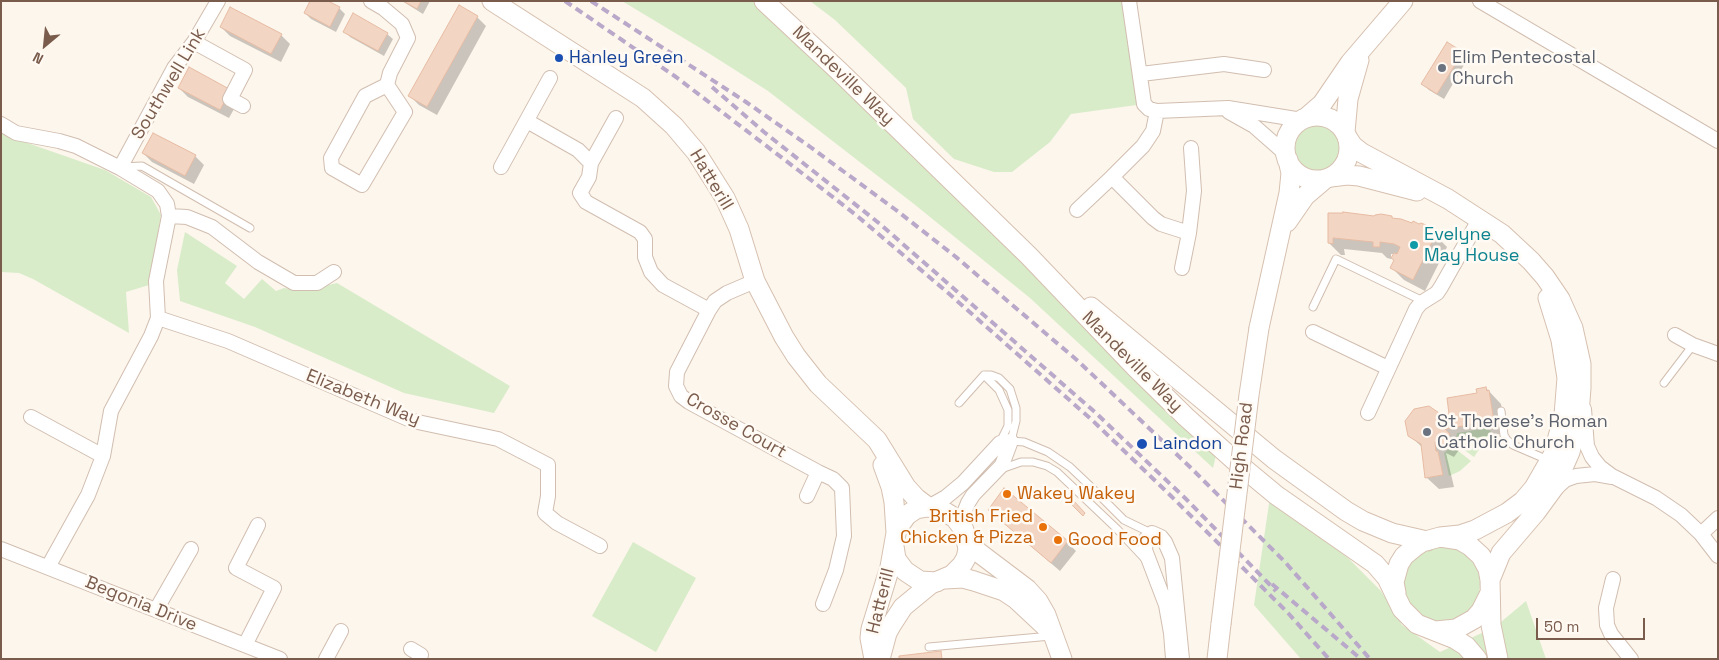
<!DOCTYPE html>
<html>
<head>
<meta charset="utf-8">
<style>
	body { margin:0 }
	#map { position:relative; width:1719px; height:660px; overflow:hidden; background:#fdf6ec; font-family:"Space Grotesk",sans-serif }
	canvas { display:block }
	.frame { position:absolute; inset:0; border:2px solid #7a5c4d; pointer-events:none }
	.north { position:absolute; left:20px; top:20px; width:50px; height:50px; -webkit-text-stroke:4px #fffaf3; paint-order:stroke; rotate:208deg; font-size:14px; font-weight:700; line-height:20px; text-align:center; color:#7a5c4d }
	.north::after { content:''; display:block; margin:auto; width:18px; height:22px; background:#7a5c4d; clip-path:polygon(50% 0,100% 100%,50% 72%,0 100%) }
	.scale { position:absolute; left:1536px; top:618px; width:109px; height:22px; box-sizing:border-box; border:2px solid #7a5c4d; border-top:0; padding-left:6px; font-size:15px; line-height:18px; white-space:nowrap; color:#7a5c4d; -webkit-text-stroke:4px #fffaf3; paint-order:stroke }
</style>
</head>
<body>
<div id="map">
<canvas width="1719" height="660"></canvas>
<div class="frame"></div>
<div class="north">N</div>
<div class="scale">50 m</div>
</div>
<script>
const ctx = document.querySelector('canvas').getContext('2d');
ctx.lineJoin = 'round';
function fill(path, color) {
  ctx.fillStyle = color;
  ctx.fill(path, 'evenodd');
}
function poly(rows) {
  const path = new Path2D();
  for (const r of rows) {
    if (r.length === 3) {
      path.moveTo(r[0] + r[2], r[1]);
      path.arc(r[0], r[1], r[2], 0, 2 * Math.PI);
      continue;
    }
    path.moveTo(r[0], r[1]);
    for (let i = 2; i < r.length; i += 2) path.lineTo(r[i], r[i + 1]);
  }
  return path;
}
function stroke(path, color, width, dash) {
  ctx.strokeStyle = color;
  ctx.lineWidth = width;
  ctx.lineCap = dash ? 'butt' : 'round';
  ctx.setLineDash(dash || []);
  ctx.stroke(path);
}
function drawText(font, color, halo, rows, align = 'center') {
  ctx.font = font + ' "Space Grotesk",sans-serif';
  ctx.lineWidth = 5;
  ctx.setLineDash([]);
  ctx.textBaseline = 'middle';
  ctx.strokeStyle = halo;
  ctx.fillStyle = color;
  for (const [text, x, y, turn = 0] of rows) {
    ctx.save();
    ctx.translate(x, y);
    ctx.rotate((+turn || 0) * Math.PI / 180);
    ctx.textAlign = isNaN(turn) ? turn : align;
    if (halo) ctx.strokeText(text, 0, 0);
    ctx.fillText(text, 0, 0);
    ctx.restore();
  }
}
fill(poly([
	[622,1,764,1,1217,451,1213,468,1030,298,914,204,768,91,710,54],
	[810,1,1124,1,1144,104,1071,114,1050,142,1012,172,994,172,954,159,913,119,906,88,835,20],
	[1318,148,23],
	[1,132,16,139,105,170,151,197,161,215,149,285,126,292,129,333,33,279,19,273,1,272],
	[185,232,237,266,225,283,244,299,262,279,276,291,284,288,302,291,337,283,510,386,494,413,404,393,255,327,180,301,177,270],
	[1487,428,1491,431,1474,457,1455,443,1457,433],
	[1452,446,1471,461,1460,471,1449,476,1444,453],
	[1270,497,1348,558,1381,591,1402,625,1440,652,1495,627,1526,601,1546,659,1301,659,1254,605],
	[633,542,696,578,656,652,592,616],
	[1442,584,38]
]), '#d8ecc9');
fill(poly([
	[402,1,430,1,423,14],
	[339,8,345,14,336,32,311,19,305,13],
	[477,17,486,26,437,115,419,105,410,96],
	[221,27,281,35,290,44,281,62,230,36],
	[345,31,387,34,393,39,384,56,350,37],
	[1462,53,1468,58,1444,99,1429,90,1423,84],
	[179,88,239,100,229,118,188,97],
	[143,153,195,156,204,165,194,184,152,162],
	[1329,214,1393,219,1412,225,1426,226,1447,247,1425,291,1404,280,1392,268,1395,261,1395,254,1391,254,1391,259,1387,258,1382,253,1344,249,1345,255,1341,255,1329,243],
	[1486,388,1501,404,1506,433,1455,441,1461,447,1454,457,1446,453,1454,487,1439,489,1426,477,1423,448,1409,435,1441,416,1451,415],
	[998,518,1067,542,1076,551,1060,571]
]), '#0003');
const building = poly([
	[310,1,328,1,340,7,330,27,304,13,310,1],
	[403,1,421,1,417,9,403,1],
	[459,5,478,16,427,107,408,96,459,5],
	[230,7,282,34,271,54,220,27,230,7],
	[353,13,388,33,378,51,343,32,353,13],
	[1447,42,1463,52,1437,94,1421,84,1447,42],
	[189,67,231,90,220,110,178,88,189,67],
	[153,133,196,155,185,176,142,153,153,133],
	[1343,212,1374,216,1375,215,1381,214,1392,216,1392,218,1401,219,1412,223,1413,221,1419,224,1421,223,1426,225,1426,229,1436,234,1413,280,1390,268,1394,260,1391,258,1394,253,1397,254,1400,247,1394,244,1380,242,1380,247,1373,247,1373,242,1333,238,1333,244,1328,243,1328,213,1343,213,1343,212],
	[1486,387,1487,391,1489,390,1494,421,1445,429,1450,434,1442,446,1435,442,1436,451,1438,451,1443,475,1425,478,1421,444,1408,436,1405,421,1414,409,1429,406,1442,415,1449,414,1447,398,1477,393,1476,389,1486,387],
	[1004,488,1068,541,1051,563,988,510,1004,488],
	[1073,500,1085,513,1083,516,1070,503,1073,500],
	[941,651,942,659,899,659,899,656,941,651]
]);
fill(building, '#f3d5c3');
stroke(building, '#e6bba3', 1);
const lane = poly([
	[122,167,142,166,250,228],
	[1313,307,1336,259,1423,301],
	[984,375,999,390,1008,410,1008,426,1000,442],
	[1664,383,1693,345],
	[959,403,984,375,991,375,999,378,1010,389,1016,408,1016,421,1011,441,1024,442,1048,452,1070,467,1088,484,1124,520,1151,533],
	[1501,411,1504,435,1507,440,1513,445,1548,460],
	[1001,469,1021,462,1033,462,1047,466,1057,472,1117,529,1144,558],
	[929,647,1051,636]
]);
const street = poly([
	[371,1,383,8,402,24,408,38,390,73,387,85,405,112,362,185,332,168,331,158,365,96,387,85],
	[1129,1,1144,104,1149,109,1157,111,1228,108,1302,120],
	[1480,1,1718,141],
	[194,42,245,70,230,99,243,106],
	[1141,74,1224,64,1264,70],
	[1229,112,1254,126,1287,155],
	[527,121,578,150,591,163,589,177,580,193,586,202,640,232,645,239,645,257,651,272,663,285,709,310],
	[1,124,16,133,59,141,76,146,120,168,158,191,167,204,169,216,156,281,158,318,151,336,111,411,103,456,88,495,48,567],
	[591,163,616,118],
	[501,167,550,78],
	[120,168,174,68,194,42,218,1],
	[1112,177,1153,218,1161,224,1189,233],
	[1077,210,1112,177,1143,146,1153,131,1157,111],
	[169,216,187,217,212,227,258,262,294,283,317,283,334,272],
	[1182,268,1189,233,1194,191,1191,148],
	[755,281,727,293,715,301,709,310,677,372,676,386,681,396,689,402,818,472,807,496],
	[158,318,228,341,413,421,498,439,548,465,548,496,545,513,557,523,600,546],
	[1313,332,1388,368],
	[1675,335,1693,345,1718,354],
	[1584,409,1587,446,1592,457,1600,467,1612,476,1656,498,1681,515,1701,534,1718,556],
	[1368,413,1416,309,1421,303,1437,293,1441,287,1480,218],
	[31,417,103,456],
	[818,472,833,479,842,488,844,536,836,570,823,604],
	[1554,490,1565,480,1576,476,1595,474,1612,477],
	[928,507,946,497,963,483,1000,443,1011,441,1002,465,973,495,968,503,964,513,964,530],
	[1701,534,1718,518],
	[1,549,280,659],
	[1613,579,1606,608,1607,625,1611,634,1631,659],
	[156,610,191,549],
	[245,645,274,588,236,568,258,525],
	[411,649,421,655,419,659],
	[326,659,341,631],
	[1173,659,1171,633,1166,605,1145,550,1146,539,1152,533,1161,537,1165,542,1172,558,1182,659]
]);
const secondary = poly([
	[492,1,643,98,674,126,696,152,725,198,739,229,755,281,784,337,796,356,818,384,877,440,906,487,916,498,928,507],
	[764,1,839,71,1029,256,1135,367,1186,417,1235,461,1276,495,1375,564,1387,578,1402,609,1417,624,1455,639,1466,646,1477,659],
	[1317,148,32],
	[1307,117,1322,104,1350,63,1403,1],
	[1345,132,1348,99,1359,60],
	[1347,137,1353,146,1362,153,1448,199,1502,234,1531,261,1545,277,1560,299,1573,328,1581,364,1581,388,1579,414,1570,452,1555,486,1536,512,1501,553,1490,580],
	[1331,177,1347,175,1359,176,1417,191],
	[1287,222,1305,196,1325,179],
	[1091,307,1274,459,1346,511,1363,521,1392,533,1427,541],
	[1259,328,1289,193,1291,173,1288,160],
	[883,465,891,487,894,502,896,533],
	[1440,537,1460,535,1475,530,1507,513,1523,501,1534,488,1553,455,1564,415,1567,378,1561,340,1548,298],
	[967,538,978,552,1027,589,1038,601,1046,615,1062,659],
	[894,546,896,559,905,571,920,581,937,582],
	[945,579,963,578,974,581,1004,591,1016,599,1046,627],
	[1396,593,1394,582,1399,564,1404,556,1416,546,1422,542,1440,537,1460,540,1470,546,1481,556,1488,569,1490,580,1491,625,1498,659],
	[1436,631,1456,629,1474,619,1481,611,1489,595],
	[874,659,870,638,871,629,890,567,896,533,899,526,907,515,916,509,928,507,942,510,955,518,964,530,968,549,966,558,962,565,952,575,931,584,903,607,892,624,887,633,880,659],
	[1217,659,1221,624]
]);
stroke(lane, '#d1beb0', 9);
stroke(street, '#d1beb0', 16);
stroke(secondary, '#d6c0b0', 21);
stroke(lane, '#fff', 7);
stroke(street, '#fff', 14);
stroke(secondary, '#fff', 19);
stroke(poly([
	[565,1,676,77,798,170,856,215,947,292,1092,420,1171,496,1288,613,1329,659],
	[591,1,746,102,809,146,896,210,956,257,1078,361,1190,467,1285,562,1370,659],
	[712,87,764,132,880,224,1097,414,1186,499,1276,591],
	[1272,584,1361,659]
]), '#b9a8c9', 4, [8, 5]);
const secondaryBridge = poly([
	[1221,624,1249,395,1259,328]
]);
stroke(secondaryBridge, '#d6c0b0', 21, []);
stroke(secondaryBridge, '#fff', 19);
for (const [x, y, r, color] of [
	[559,58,5,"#1a4fb4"],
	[1442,68,5,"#6b7280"],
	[1414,245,5,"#0f9aa8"],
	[1427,432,5,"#6b7280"],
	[1142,444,6,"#1a4fb4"],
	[1007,494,5,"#e8710a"],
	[1043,527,5,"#e8710a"],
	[1058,540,5,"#e8710a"]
]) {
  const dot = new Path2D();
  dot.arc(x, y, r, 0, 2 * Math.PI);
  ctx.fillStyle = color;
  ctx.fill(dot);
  stroke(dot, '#fffaf3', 2);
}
drawText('18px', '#164399', '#fffaf3', [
	["Hanley Green",569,58],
	["Laindon",1153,444]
], 'left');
drawText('18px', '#5b616d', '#fffaf3', [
	["Elim Pentecostal",1452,58],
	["Church",1452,79],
	["St Therese's Roman",1437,422],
	["Catholic Church",1437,443]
], 'left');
drawText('18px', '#7a5c4d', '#fffaf3', [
	["Mandeville Way",843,76,44],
	["Southwell Link",169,84,-59],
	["Hatterill",711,180,59],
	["Mandeville Way",1132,362,45],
	["Elizabeth Way",363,398,22],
	["Crosse Court",736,426,30],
	["High Road",1242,446,-83],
	["Hatterill",881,601,-76],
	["Begonia Drive",141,604,22]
]);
drawText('18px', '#0d838f', '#fffaf3', [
	["Evelyne",1424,235],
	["May House",1424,256]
], 'left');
drawText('18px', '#c56008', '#fffaf3', [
	["Wakey Wakey",1017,494],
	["British Fried",1033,517,"right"],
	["Chicken & Pizza",1033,538,"right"],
	["Good Food",1068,540]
], 'left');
</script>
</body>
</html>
